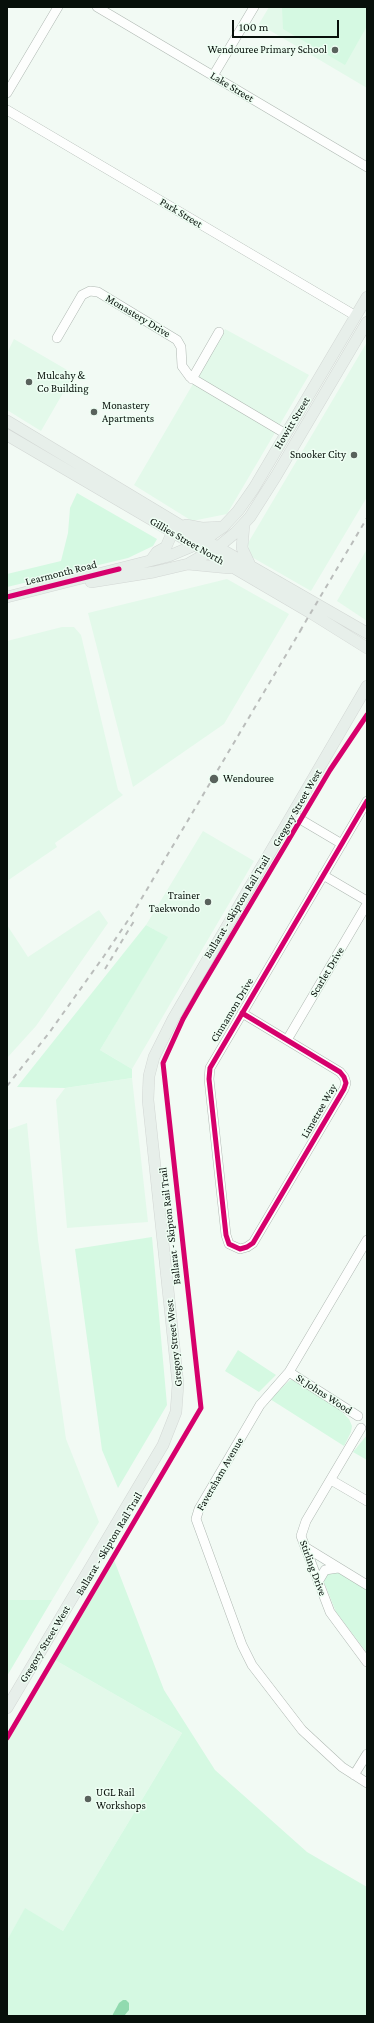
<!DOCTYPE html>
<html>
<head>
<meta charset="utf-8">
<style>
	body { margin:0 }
	#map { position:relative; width:374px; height:2023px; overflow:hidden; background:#f2faf4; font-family:"Crimson Pro",serif }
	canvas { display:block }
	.frame { position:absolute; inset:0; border:8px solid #07100a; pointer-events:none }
	.scale { position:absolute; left:232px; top:20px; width:107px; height:18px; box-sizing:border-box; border:2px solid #07100a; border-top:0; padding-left:5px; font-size:12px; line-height:14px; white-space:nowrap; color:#07100a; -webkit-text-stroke:3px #eefef3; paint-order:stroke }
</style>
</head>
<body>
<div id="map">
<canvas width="374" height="2023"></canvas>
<div class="frame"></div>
<div class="scale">100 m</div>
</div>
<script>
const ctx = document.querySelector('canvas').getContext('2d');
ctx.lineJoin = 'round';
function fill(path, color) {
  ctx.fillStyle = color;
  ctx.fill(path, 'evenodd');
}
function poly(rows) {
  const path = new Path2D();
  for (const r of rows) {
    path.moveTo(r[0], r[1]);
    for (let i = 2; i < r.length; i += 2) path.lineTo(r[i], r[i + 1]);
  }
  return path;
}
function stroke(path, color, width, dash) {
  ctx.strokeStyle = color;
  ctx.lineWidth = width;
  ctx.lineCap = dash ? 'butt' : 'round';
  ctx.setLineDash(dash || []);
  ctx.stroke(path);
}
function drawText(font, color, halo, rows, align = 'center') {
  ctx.font = font + ' "Crimson Pro",serif';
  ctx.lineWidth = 3;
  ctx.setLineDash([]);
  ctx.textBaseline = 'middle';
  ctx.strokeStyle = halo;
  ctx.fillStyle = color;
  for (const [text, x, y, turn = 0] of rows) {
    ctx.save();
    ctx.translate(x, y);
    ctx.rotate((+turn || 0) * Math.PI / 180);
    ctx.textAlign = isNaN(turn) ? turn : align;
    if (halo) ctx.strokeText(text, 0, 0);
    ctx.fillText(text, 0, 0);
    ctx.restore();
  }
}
fill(poly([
	[269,7,367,7,367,88,259,24],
	[225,329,309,375,227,514,192,521,134,485],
	[14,339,74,374,41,431,7,410,7,353],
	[367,342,367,497,311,591,250,556,248,543],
	[367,549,367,621,337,601],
	[227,579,289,614,224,724,133,787,88,613],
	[62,627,74,627,81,635,118,790,123,795,55,843,57,847,7,881,7,641],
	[203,831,254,861,132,1069,100,1050,167,937,146,925],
	[99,910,108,923,36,1026,7,1058,7,925,28,957],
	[132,1078,148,1222,67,1228,56,1100,65,1088],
	[27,1123,38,1240,66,1439,99,1522,52,1600,7,1600,7,1130],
	[55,1660,182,1733,63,1931,25,1909,7,1940,7,1741]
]), '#e3f9ea');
fill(poly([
	[282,7,365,7,367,8,367,26,345,65,283,29],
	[77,493,157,539,153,546,128,558,7,587,7,574,61,561,68,533,70,508],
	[146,925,168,937,100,1050,132,1069,132,1078,65,1088,17,1087],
	[152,1237,167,1405,118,1488,102,1450,75,1249],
	[238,1350,276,1375,259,1392,225,1371],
	[290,1380,295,1380,338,1408,349,1419,352,1426,351,1432,344,1446,270,1399],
	[367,1435,367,1460,353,1452],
	[114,1560,164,1690,215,1770,307,1852,367,1887,367,2016,7,2016,7,1940,25,1908,63,1931,182,1733,55,1660],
	[336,1571,367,1590,367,1653,336,1612,324,1582,327,1572],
	[7,1600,52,1600,7,1676]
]), '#d5f9e2');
fill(poly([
	[123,2000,126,2000,129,2003,129,2010,124,2016,112,2016,119,2003]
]), '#91daaf');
const minor = poly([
	[97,7,367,167],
	[213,76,254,7],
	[7,93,58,7],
	[7,110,356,316],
	[57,338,82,295,90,291,98,292,177,340,181,347,182,366,190,377,286,434],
	[192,379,219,332],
	[293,815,342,844],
	[323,875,367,901],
	[242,1013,340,1072,344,1077,346,1083,344,1089,253,1243,247,1247,240,1249,229,1244,226,1235,209,1079,210,1068,367,801],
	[287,1040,367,904],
	[367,1240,289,1372,260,1405,199,1509,196,1519,242,1645,252,1665,302,1730,342,1767,367,1783],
	[289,1372,358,1416],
	[361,1428,306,1521,301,1536,330,1612,367,1662],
	[331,1480,367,1501],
	[305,1547,367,1585],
	[318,1582,325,1570,338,1568],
	[354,1775,367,1754]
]);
const major = poly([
	[7,421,198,536,367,633],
	[7,435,311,613,367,648],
	[244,524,242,548,250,565],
	[186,525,202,528,223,527],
	[152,559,157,552,166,547,172,533],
	[188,564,229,568],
	[91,582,154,572,188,564,218,547,235,533,250,517,276,476,367,322],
	[7,597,169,556,200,543,223,527,238,511,254,488,367,297],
	[7,1708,163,1445,176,1412,178,1384,148,1100,149,1076,154,1057,173,1019,367,686]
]);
stroke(minor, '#afb8b2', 10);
stroke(major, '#d2d7d4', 12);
stroke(minor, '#fdfefd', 9);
stroke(major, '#e7efea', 11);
stroke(poly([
	[300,631,367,518],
	[105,969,134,921],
	[7,1086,49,1033,104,956,133,913,302,628]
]), '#babdbb', 2, [5, 5]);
stroke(poly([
	[7,597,119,569],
	[242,1013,340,1072,344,1077,346,1083,344,1089,253,1243,247,1247,240,1249,229,1244,226,1235,209,1079,210,1068,367,801],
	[7,1738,201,1408,163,1063,183,1019,199,991,330,770,367,715]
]), '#d6006c', 5);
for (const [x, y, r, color] of [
	[335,50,4,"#59625c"],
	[29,382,4,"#59625c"],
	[94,412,4,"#59625c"],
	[354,455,4,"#59625c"],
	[214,779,5,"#59625c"],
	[208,902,4,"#59625c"],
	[88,1799,4,"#59625c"]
]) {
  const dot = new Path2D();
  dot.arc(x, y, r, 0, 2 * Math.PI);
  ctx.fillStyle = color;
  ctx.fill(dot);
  stroke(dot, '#eefef3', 1.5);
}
drawText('11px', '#07100a', '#eefef3', [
	["Wendouree Primary School",327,50,"right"],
	["Mulcahy &",37,376],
	["Co Building",37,389],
	["Monastery",102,406],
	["Apartments",102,419],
	["Snooker City",346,455,"right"],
	["Wendouree",223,779],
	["Trainer",200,896,"right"],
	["Taekwondo",200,909,"right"],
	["UGL Rail",96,1793],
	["Workshops",96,1806]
], 'left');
drawText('11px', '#07100a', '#eefef3', [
	["Lake Street",232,87,31],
	["Park Street",181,213,31],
	["Monastery Drive",138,316,31],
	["Howitt Street",292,423,-59],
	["Gillies Street North",187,541,30],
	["Learmonth Road",61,573,-14],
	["Gregory Street West",297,808,-60],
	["Ballarat - Skipton Rail Trail",237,907,-59],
	["Scarlet Drive",327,972,-59],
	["Cinnamon Drive",232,1010,-59],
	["Limetree Way",319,1111,-60],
	["Ballarat - Skipton Rail Trail",170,1226,-97],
	["Gregory Street West",174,1343,-96],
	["St Johns Wood",324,1394,33],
	["Faversham Avenue",220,1474,-60],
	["Ballarat - Skipton Rail Trail",109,1544,-59],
	["Stirling Drive",313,1568,70],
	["Gregory Street West",45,1644,-59]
]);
</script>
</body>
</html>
